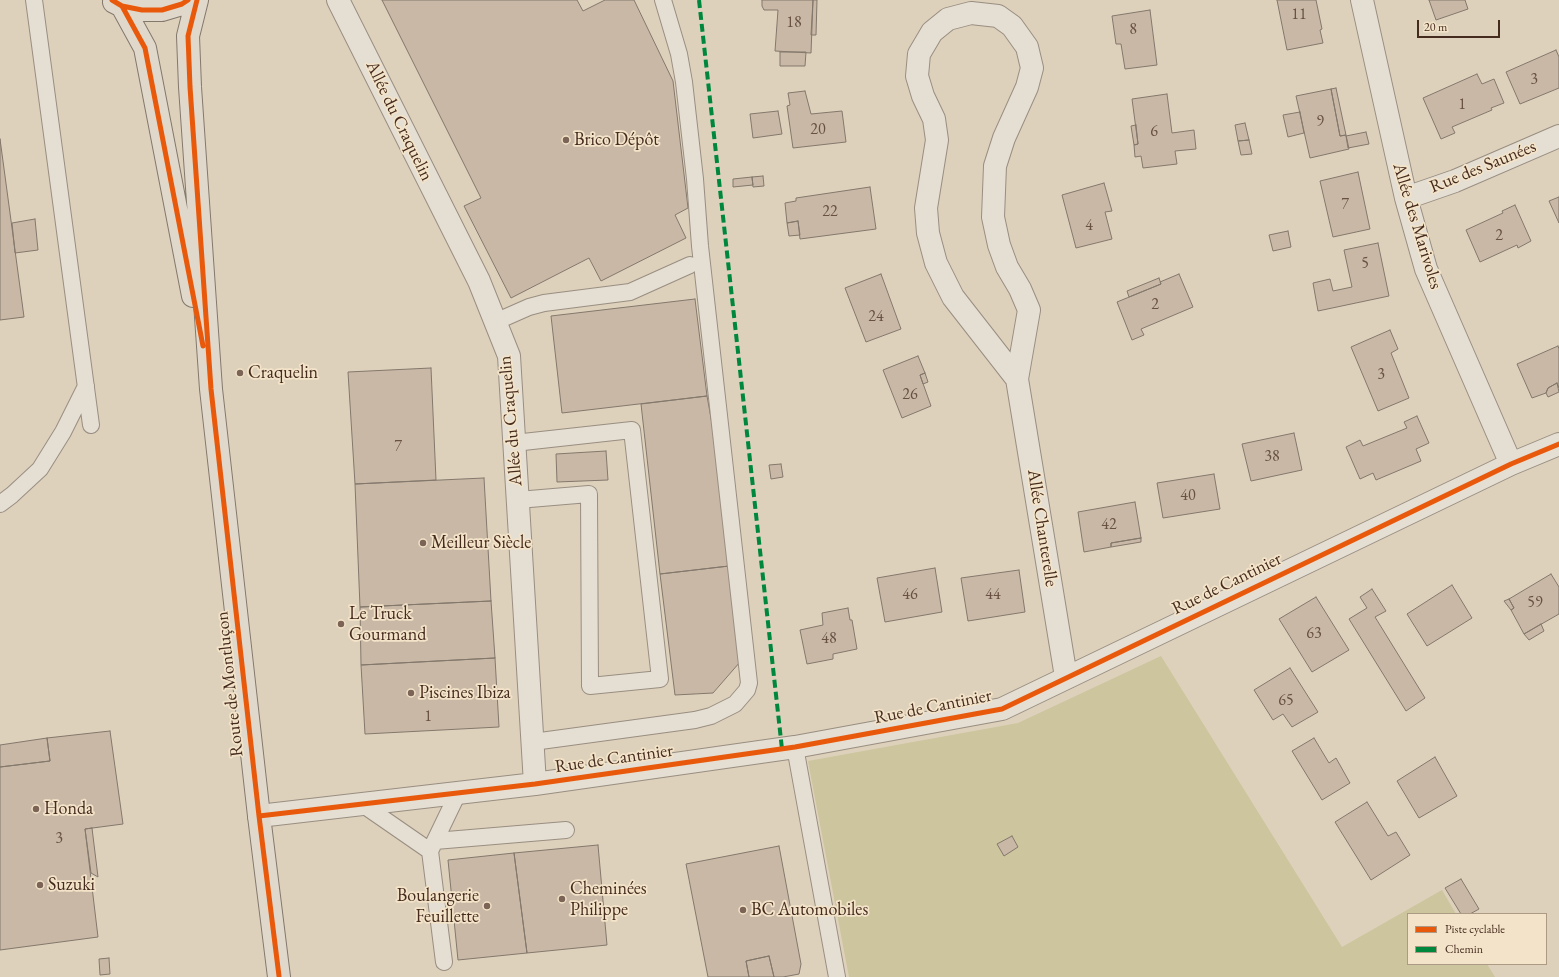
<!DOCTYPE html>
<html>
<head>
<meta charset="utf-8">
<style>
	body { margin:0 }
	#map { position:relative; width:1559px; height:977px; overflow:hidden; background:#ded1bb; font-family:"EB Garamond",serif }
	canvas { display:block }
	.legend { position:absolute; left:1407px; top:913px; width:140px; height:52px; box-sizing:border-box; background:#f3e4c9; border:1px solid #ad9a85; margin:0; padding:5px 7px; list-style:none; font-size:12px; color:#452a1e }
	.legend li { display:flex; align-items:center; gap:8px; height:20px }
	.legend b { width:20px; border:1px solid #ad9a85 }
	.scale { position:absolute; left:1417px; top:20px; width:83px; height:18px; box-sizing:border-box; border:2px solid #452a1e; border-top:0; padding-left:5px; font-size:12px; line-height:14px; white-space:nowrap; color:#452a1e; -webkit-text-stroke:3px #f3e4c9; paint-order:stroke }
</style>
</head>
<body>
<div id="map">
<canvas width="1559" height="977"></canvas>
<ul class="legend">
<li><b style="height:5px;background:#e8590c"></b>Piste cyclable</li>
<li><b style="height:5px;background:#00873e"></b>Chemin</li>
</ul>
<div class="scale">20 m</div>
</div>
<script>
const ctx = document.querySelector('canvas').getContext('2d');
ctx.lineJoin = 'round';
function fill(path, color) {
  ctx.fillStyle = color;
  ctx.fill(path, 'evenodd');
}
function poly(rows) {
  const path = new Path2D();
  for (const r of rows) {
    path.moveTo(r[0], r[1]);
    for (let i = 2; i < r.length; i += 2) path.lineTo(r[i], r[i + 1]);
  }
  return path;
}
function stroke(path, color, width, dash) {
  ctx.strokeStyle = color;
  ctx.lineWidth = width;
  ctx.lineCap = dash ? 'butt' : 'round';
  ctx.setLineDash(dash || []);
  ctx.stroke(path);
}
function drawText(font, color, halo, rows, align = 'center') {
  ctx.font = font + ' "EB Garamond",serif';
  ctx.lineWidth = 3.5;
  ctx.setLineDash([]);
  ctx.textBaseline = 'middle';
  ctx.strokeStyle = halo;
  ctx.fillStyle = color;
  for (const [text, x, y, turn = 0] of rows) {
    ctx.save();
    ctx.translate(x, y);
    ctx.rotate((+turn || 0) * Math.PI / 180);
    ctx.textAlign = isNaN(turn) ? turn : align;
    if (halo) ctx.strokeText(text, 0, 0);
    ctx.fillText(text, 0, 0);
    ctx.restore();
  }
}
fill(poly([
	[1161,656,1342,947,1442,890,1456,914,1408,914,1408,964,1487,964,1495,977,849,977,808,761,1018,723]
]), '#ccc59d');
const building = poly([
	[382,0,577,0,583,11,605,0,634,0,673,81,688,208,675,215,686,238,601,281,589,258,511,298,464,206,481,198,382,0],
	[762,0,813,0,811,53,775,51,778,10,764,10,762,6,762,0],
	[813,0,817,0,816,35,811,35,813,0],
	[1277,0,1316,0,1322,29,1320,30,1323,43,1287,50,1277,0],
	[1429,0,1465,0,1468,9,1436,20,1429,0],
	[1150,10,1157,65,1125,69,1121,44,1116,44,1112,16,1150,10],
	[1556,50,1559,57,1559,88,1520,104,1506,72,1556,50],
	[780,52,806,52,805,66,780,66,780,52],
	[1477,74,1482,84,1494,79,1504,103,1491,108,1492,110,1452,127,1455,133,1441,139,1423,98,1477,74],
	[1336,88,1346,135,1340,136,1331,89,1336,88],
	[1331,89,1340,136,1346,135,1349,149,1310,158,1296,96,1331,89],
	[805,91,811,114,842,111,846,142,793,148,787,106,790,105,788,93,805,91],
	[1167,94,1172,133,1194,130,1196,149,1175,151,1177,164,1143,168,1141,156,1135,157,1134,145,1138,144,1132,99,1167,94],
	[778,111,782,134,753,138,750,114,778,111],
	[1300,112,1304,133,1288,137,1283,115,1300,112],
	[1245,123,1249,140,1238,141,1235,125,1245,123],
	[1136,125,1138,144,1134,145,1131,126,1136,125],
	[1366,132,1369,144,1348,148,1346,136,1366,132],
	[0,139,24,317,0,320,0,139],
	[1249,140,1252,154,1241,155,1238,141,1249,140],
	[1358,172,1370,229,1333,237,1320,181,1358,172],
	[763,176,764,186,753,187,752,177,763,176],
	[752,177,753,185,733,187,733,179,752,177],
	[1104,183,1112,211,1105,212,1112,239,1076,248,1062,195,1104,183],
	[870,187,876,229,800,239,798,221,787,223,785,203,796,201,796,198,870,187],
	[1559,197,1559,223,1549,201,1559,197],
	[1515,205,1531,241,1518,248,1517,245,1480,262,1466,230,1503,213,1502,211,1515,205],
	[35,219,38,250,15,253,12,223,35,219],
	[798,221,800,235,789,236,787,223,798,221],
	[1288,231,1291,247,1273,251,1269,235,1288,231],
	[1378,243,1389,296,1318,311,1313,283,1330,279,1333,291,1352,287,1344,250,1378,243],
	[881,274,901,329,866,342,845,288,881,274],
	[1179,274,1193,307,1141,329,1144,335,1132,340,1117,302,1161,284,1160,282,1179,274],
	[1159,278,1161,284,1129,297,1127,291,1159,278],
	[695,299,707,396,562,413,551,316,695,299],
	[1390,330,1398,349,1391,353,1409,398,1378,411,1351,347,1390,330],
	[1558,346,1559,349,1559,388,1557,383,1548,388,1546,393,1532,398,1517,364,1558,346],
	[918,356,925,373,920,375,931,406,902,418,883,370,918,356],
	[431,368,436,480,355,484,348,372,431,368],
	[925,373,928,382,923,384,920,375,925,373],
	[1557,383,1559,392,1548,397,1546,393,1548,388,1557,383],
	[707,396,713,429,729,566,660,574,641,404,707,396],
	[1417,416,1429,443,1416,449,1421,461,1376,480,1373,473,1360,479,1346,447,1360,440,1363,446,1407,428,1404,422,1417,416],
	[1294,433,1302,470,1251,481,1242,444,1294,433],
	[606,451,608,480,557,482,556,454,606,451],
	[781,464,783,477,771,479,769,465,781,464],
	[1214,474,1220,509,1163,518,1157,483,1214,474],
	[484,478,491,601,360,607,355,484,484,478],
	[1135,502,1141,538,1111,543,1111,547,1084,552,1078,512,1135,502],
	[1141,538,1141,542,1111,547,1111,543,1141,538],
	[729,566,740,662,713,693,675,695,660,574,729,566],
	[935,568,942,612,885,622,877,578,935,568],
	[1019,570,1025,612,968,621,961,578,1019,570],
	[1551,574,1559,587,1559,614,1524,634,1511,610,1514,608,1509,599,1551,574],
	[1452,585,1472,618,1427,646,1407,614,1452,585],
	[1372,589,1386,611,1375,617,1425,698,1406,711,1349,619,1367,608,1360,597,1372,589],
	[1316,597,1349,650,1312,672,1279,619,1316,597],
	[1509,599,1514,608,1511,610,1504,601,1509,599],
	[491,601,495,658,361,665,360,607,491,601],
	[848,608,850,620,852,620,857,649,833,654,833,659,807,664,800,630,823,625,822,613,848,608],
	[1541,624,1544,631,1529,640,1524,634,1541,624],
	[495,658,499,727,365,734,361,665,495,658],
	[1290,668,1318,712,1292,727,1283,714,1273,720,1254,690,1290,668],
	[110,731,123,824,85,829,98,937,0,950,0,767,50,761,47,738,110,731],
	[47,738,50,761,0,767,0,745,47,738],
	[1314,738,1329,763,1336,758,1350,783,1322,800,1292,751,1314,738],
	[1435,757,1457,796,1419,818,1397,781,1435,757],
	[1367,802,1388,836,1396,832,1410,855,1371,880,1335,822,1367,802],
	[92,828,98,877,91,873,85,829,92,828],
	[1012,836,1018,847,1004,856,997,844,1012,836],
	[598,845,607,945,527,953,514,853,598,845],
	[779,846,801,964,799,974,783,977,774,977,769,956,746,961,749,977,708,977,686,864,779,846],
	[514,853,527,953,458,960,448,860,514,853],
	[1461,879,1479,909,1470,914,1461,914,1445,888,1461,879],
	[769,956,774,977,749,977,746,961,769,956],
	[109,958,110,974,100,975,99,959,109,958]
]);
fill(building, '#c9b8a6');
stroke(building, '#83786c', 1);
const service = poly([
	[34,0,91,425],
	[495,322,529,307,544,303,630,292,690,265],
	[514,443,632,430,660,679,590,686,589,494,518,500],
	[0,504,12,495,40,469,63,432,86,386],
	[533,742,695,720,711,716,735,704,747,690,749,683,700,246,695,179,684,82,679,54,663,0],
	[795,747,837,977],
	[362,804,430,851,444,962],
	[435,841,566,830],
	[431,849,458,793]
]);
const minor = poly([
	[338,0,479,281,509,356,535,784],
	[1362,0,1406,198,1426,269,1511,464],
	[1406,198,1455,181,1559,136],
	[1017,379,953,297,936,263,928,233,926,208,937,140,934,119,923,96,917,76,919,54,932,32,948,19,971,13,998,16,1012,26,1027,47,1032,68,1027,87,1004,138,995,166,993,217,999,245,1007,267,1020,289,1029,310,1017,379,1066,677],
	[259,816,535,784,795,747,1002,709,1511,464,1559,444]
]);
const primary = poly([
	[197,0,188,36,190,87,211,389,259,816,279,977],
	[114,2,122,6,142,10,162,10,182,4,188,0],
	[122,6,145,48,193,296]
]);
stroke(service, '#998e81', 18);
stroke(minor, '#998e81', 24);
stroke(primary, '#83786c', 24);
stroke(service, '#e4ded3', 16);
stroke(minor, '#e4ded3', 22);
stroke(primary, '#e0d8cb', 22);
stroke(poly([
	[699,0,782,749]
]), '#00873e', 4, [8, 4]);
stroke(poly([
	[112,0,122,6,142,10,162,10,182,4,188,0],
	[197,0,188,36,190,87,211,389,259,816,279,976],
	[122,6,145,48,203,346],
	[259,816,535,784,795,747,1002,709,1511,464,1559,444]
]), '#e8590c', 5);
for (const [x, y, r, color] of [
	[566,140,4,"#7b6455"],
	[240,373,4,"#7b6455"],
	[423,543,4,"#7b6455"],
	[341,624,4,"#7b6455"],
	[411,693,4,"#7b6455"],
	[36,809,4,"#7b6455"],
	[40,885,4,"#7b6455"],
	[562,899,4,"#7b6455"],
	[487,906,4,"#7b6455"],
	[743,910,4,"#7b6455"]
]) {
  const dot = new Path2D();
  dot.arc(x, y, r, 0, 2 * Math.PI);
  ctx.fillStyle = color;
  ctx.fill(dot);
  stroke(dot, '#f3e4c9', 1.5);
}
drawText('16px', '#685042', null, [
	["11",1299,15],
	["18",794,23],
	["8",1133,30],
	["3",1534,80],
	["1",1462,105],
	["9",1320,122],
	["20",818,130],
	["6",1154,132],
	["7",1345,205],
	["22",830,212],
	["4",1089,226],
	["2",1499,236],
	["5",1365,264],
	["2",1155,305],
	["24",876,317],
	["3",1381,375],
	["26",910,395],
	["7",398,447],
	["38",1272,457],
	["40",1188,496],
	["42",1109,525],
	["46",910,595],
	["44",993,595],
	["59",1535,603],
	["63",1314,634],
	["48",829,639],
	["65",1286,701],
	["1",428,717],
	["3",59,839]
]);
drawText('18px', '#452a1e', '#f3e4c9', [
	["Allée du Craquelin",399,121,64],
	["Rue des Saunées",1483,167,-22],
	["Allée des Marivoles",1417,226,73],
	["Allée du Craquelin",511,421,-95],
	["Allée Chanterelle",1042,528,81],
	["Rue de Cantinier",1227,584,-26],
	["Route de Montluçon",230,684,-96],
	["Rue de Cantinier",933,707,-11],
	["Rue de Cantinier",614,759,-8]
]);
drawText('18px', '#452a1e', '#f3e4c9', [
	["Brico Dépôt",574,140],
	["Craquelin",248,373],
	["Meilleur Siècle",431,543],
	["Le Truck",349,614],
	["Gourmand",349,635],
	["Piscines Ibiza",419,693],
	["Honda",44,809],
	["Suzuki",48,885],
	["Cheminées",570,889],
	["Philippe",570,910],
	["Boulangerie",479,896,"right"],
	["Feuillette",479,917,"right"],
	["BC Automobiles",751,910]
], 'left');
</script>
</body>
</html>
